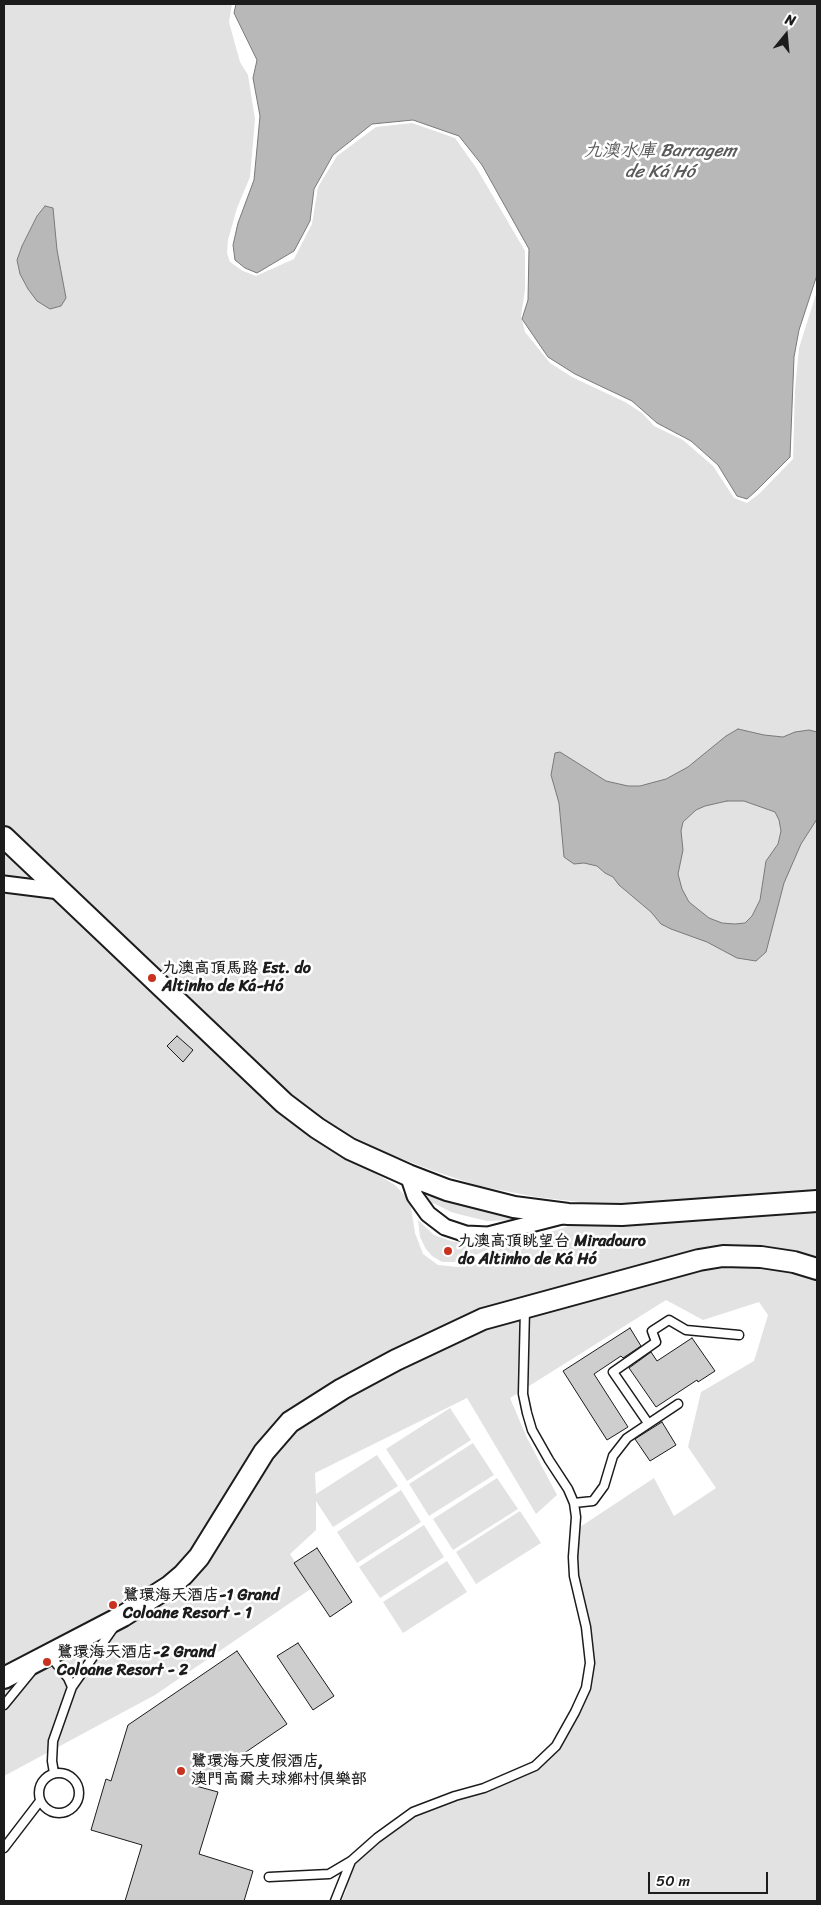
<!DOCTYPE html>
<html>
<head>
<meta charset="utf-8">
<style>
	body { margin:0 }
	#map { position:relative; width:821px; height:1905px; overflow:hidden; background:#fff; font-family:Sriracha,sans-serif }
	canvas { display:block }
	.frame { position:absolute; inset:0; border:5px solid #1c1c1c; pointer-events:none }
	.north { position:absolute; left:761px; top:10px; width:50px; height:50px; -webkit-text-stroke:4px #fff; paint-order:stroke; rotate:17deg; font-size:14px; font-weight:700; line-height:20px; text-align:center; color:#1c1c1c }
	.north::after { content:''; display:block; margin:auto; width:18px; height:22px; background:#1c1c1c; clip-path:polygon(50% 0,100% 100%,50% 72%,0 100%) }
	.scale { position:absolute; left:648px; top:1872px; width:120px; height:22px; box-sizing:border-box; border:2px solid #1c1c1c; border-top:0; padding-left:6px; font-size:15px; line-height:18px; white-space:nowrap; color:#1c1c1c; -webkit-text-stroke:4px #fff; paint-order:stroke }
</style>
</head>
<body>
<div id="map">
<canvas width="821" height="1905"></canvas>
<div class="frame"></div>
<div class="north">N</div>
<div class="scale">50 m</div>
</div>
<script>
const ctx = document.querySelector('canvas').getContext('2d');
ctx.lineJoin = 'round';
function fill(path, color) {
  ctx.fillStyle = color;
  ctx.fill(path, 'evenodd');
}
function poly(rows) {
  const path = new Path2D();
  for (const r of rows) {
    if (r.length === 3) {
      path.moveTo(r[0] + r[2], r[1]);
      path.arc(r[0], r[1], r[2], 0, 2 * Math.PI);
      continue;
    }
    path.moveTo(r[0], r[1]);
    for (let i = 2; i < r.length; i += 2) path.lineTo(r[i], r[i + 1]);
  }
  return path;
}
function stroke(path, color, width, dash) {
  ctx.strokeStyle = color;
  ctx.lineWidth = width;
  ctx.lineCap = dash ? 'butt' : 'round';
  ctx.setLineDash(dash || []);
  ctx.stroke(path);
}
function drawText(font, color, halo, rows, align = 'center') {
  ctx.font = font + ' Sriracha,"LXGW WenKai TC",sans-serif';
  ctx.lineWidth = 5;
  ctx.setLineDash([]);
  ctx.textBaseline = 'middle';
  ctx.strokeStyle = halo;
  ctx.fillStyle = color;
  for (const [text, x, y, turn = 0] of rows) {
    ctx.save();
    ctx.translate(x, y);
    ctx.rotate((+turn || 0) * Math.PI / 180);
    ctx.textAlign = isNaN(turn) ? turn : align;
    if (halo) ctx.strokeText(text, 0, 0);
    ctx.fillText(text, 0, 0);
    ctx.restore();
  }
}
fill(poly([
	[4,4,232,4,229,22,240,62,248,75,255,119,250,177,237,208,228,240,227,253,230,262,243,271,256,276,294,259,312,224,318,187,337,156,376,127,412,123,455,138,477,169,525,251,525,290,521,316,525,332,550,363,572,377,625,402,642,413,654,426,683,440,713,466,734,498,747,503,759,494,793,459,795,390,799,348,817,291,817,1190,606,1205,536,1197,479,1186,434,1171,389,1154,351,1136,323,1119,266,1073,161,998,254,1089,308,1133,395,1185,410,1201,415,1233,423,1254,438,1265,458,1267,505,1247,569,1226,597,1226,735,1219,817,1211,817,1901,341,1901,346,1891,351,1861,413,1812,519,1774,556,1746,575,1712,590,1663,576,1589,574,1531,654,1478,674,1516,716,1488,688,1447,701,1392,754,1361,768,1315,759,1302,703,1320,666,1300,510,1398,527,1438,557,1495,536,1514,467,1398,315,1473,316,1494,377,1455,398,1486,333,1527,316,1501,316,1530,290,1554,312,1588,155,1695,4,1776],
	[423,1195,475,1208,523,1217,525,1219,517,1224,513,1220,487,1221,462,1215,451,1212,433,1203,430,1207],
	[418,1220,434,1235,451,1241,470,1245,507,1241,467,1259,455,1262,442,1262,432,1256,426,1249,420,1237],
	[450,1408,471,1440,407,1481,386,1449],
	[473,1443,494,1475,429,1516,409,1484],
	[497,1478,518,1509,453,1550,433,1519],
	[401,1490,421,1522,357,1563,337,1532],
	[520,1511,541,1543,476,1584,456,1552],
	[424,1525,444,1557,380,1598,359,1567],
	[447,1561,467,1592,403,1633,383,1602]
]), '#e2e2e2');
const water = poly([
	[236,4,817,4,817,275,799,330,794,357,790,457,757,490,747,499,737,496,718,465,691,441,657,423,632,401,575,374,548,357,522,319,528,300,529,249,482,165,459,136,413,120,372,124,333,155,314,189,310,221,294,251,257,273,245,268,235,260,233,245,238,223,254,180,260,116,253,78,257,60,234,13,236,4],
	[45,206,53,208,57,250,66,298,61,306,50,309,37,301,28,289,20,274,17,260,22,246,37,216,45,206],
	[738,729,764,735,783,737,795,732,809,730,817,732,817,819,801,844,784,883,766,952,756,961,737,958,707,942,671,929,661,924,651,912,619,885,613,877,605,873,597,866,584,863,574,864,564,857,559,803,551,775,555,753,560,752,606,781,628,786,640,786,651,783,666,779,688,767,726,736,738,729],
	[727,801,744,801,775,812,779,820,781,831,778,844,766,861,760,900,752,916,745,923,735,924,722,923,709,918,689,902,682,889,678,874,683,850,681,831,683,822,696,810,705,806,727,801]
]);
fill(water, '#b8b8b8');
stroke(water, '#7a7a7a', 1);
const building = poly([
	[177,1036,193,1050,183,1062,167,1046,177,1036],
	[630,1328,641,1346,623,1358,621,1356,594,1374,628,1427,607,1440,563,1371,630,1328],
	[692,1338,715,1371,698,1382,697,1380,656,1407,629,1368,651,1352,657,1361,692,1338],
	[662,1422,676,1445,650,1461,635,1439,662,1422],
	[317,1548,352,1602,330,1617,294,1563,317,1548],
	[298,1643,334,1696,313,1710,277,1656,298,1643],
	[237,1651,287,1724,196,1786,218,1792,199,1854,253,1871,244,1901,125,1901,142,1845,91,1830,106,1779,111,1781,128,1725,237,1651]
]);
fill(building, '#cecece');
stroke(building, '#1c1c1c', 1);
const lane = poly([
	[648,1423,613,1372,656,1342,652,1331,669,1320,686,1330,739,1335],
	[574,1503,593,1501,604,1486,613,1456,627,1438,678,1404],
	[50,1656,68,1678,72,1687,53,1741,52,1761,54,1773],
	[72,1687,114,1627],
	[4,1705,31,1672],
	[59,1793,20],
	[4,1848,40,1801],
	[269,1877,329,1874,351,1861,377,1838,413,1812,455,1796,484,1788,535,1766,556,1746,575,1712,586,1688,590,1663,586,1627,574,1576,573,1557,576,1517,574,1503,568,1489,549,1460,532,1430,527,1413,523,1394,525,1309],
	[335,1901,351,1861]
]);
const street = poly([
	[4,884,60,891],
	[408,1175,415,1196,428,1214,445,1227,466,1234,488,1235,562,1216]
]);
const secondary = poly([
	[4,837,284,1103,317,1128,350,1149,408,1175,447,1190,514,1207,568,1214,622,1215,817,1201],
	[4,1678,123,1616,170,1586,183,1575,199,1557,264,1452,290,1422,342,1389,396,1360,483,1319,699,1260,723,1256,761,1257,794,1262,817,1269]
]);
stroke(lane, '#1c1c1c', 11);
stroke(street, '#1c1c1c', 19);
stroke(secondary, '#1c1c1c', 24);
stroke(lane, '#fff', 8);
stroke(street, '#fff', 15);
stroke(secondary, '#fff', 20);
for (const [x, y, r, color] of [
	[152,978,5,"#c8321e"],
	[448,1251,5,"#c8321e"],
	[113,1605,5,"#c8321e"],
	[47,1662,5,"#c8321e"],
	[181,1771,5,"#c8321e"]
]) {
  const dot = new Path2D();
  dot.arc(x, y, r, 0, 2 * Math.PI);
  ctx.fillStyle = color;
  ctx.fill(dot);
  stroke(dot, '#fff', 2);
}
drawText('bold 16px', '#1c1c1c', '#fff', [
	["九澳高頂馬路 Est. do",162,969],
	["Altinho de Ká-Hó",162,987],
	["九澳高頂眺望台 Miradouro",458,1242],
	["do Altinho de Ká Hó",458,1260],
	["鷺環海天酒店-1 Grand",123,1596],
	["Coloane Resort - 1",123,1614],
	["鷺環海天酒店-2 Grand",57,1653],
	["Coloane Resort - 2",57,1671],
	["鷺環海天度假酒店,",191,1762],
	["澳門高爾夫球鄉村俱樂部",191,1780]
], 'left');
drawText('italic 18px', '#5a5a5a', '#fff', [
	["九澳水庫 Barragem",660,151],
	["de Ká Hó",660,172]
]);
</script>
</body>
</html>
